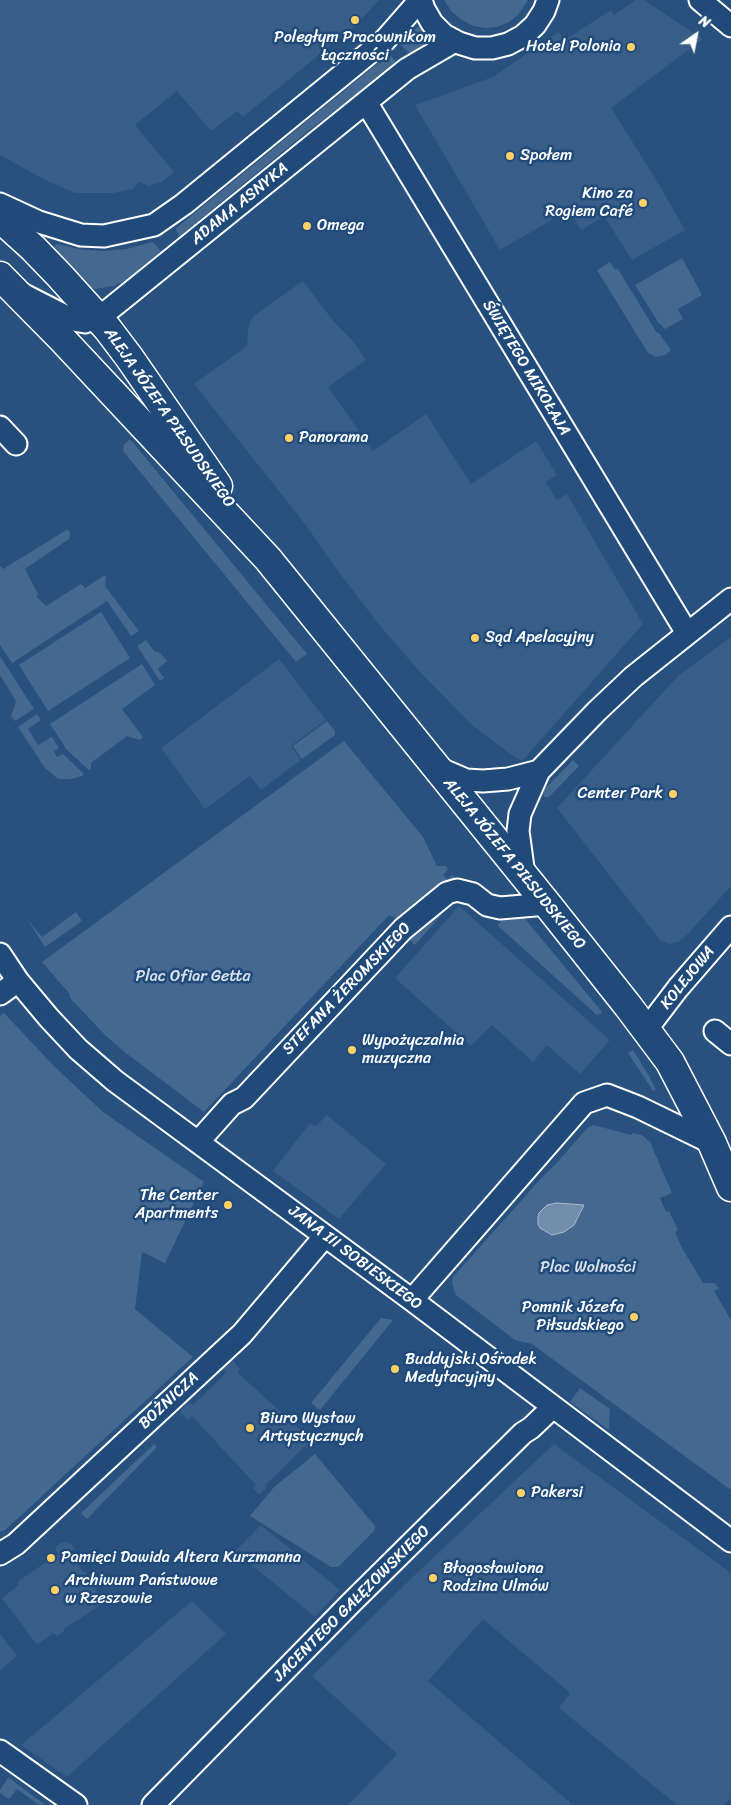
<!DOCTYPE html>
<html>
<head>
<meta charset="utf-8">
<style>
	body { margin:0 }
	#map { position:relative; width:731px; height:1805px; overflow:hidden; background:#28517f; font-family:Sriracha,sans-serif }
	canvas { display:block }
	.north { position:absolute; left:671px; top:10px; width:50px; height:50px; -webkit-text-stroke:4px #1f4a7a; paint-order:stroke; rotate:33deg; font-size:14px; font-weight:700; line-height:20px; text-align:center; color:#fff }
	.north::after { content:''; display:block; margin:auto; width:18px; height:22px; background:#fff; clip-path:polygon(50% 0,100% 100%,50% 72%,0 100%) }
</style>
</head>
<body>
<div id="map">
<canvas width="731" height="1805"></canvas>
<div class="north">N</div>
</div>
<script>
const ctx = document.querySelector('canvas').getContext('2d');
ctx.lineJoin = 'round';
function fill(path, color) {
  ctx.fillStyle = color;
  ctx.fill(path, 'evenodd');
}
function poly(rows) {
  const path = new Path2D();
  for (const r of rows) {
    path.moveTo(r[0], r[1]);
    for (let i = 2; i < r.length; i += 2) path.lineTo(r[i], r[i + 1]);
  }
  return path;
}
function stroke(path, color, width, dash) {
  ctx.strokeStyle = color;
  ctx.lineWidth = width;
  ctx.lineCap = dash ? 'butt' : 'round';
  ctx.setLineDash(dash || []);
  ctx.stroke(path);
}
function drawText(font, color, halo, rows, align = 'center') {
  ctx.font = font + ' Sriracha,sans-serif';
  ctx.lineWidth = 5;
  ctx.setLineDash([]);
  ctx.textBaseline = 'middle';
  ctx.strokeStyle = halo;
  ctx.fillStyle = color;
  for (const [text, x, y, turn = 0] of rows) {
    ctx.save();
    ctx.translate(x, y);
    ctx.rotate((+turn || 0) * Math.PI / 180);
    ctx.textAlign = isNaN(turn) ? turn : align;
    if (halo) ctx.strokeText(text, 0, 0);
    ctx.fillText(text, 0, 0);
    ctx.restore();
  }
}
fill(poly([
	[0,0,379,0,358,23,243,117,237,111,211,131,177,91,135,125,174,172,162,182,149,186,139,182,133,189,114,193,75,193,43,179,0,155],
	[636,0,644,0,703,39,611,108,654,176,685,230,632,260,604,216,581,230,569,210,500,250,415,105,493,77,558,32,565,40,611,10,614,15],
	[303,281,334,322,353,341,366,360,328,387,373,451,426,414,471,484,536,441,557,475,546,482,557,500,567,494,643,624,523,760,518,759,510,754,472,725,419,671,380,626,338,571,305,524,194,384,247,346,248,329,251,320,255,315],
	[731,637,731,886,687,935,678,942,669,944,660,940,557,808,678,676],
	[279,659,326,720,291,746,301,760,261,790,250,776,205,809,161,748],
	[459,906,610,1040,580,1074,547,1045,533,1062,492,1025,471,1046,395,978],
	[327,1115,386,1164,339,1219,273,1171,310,1123,315,1127],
	[232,1360,240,1369,237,1372,306,1435,309,1432,318,1441,309,1449,305,1446,265,1486,266,1488,259,1495,253,1488,256,1485,192,1416,188,1420,180,1411,189,1402,193,1405,226,1373,223,1369],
	[554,1444,731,1573,731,1798,724,1805,677,1805,559,1708,570,1693,483,1619,428,1681,573,1805,348,1805,397,1754,312,1676,421,1569],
	[261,1525,340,1590,315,1617,259,1571,236,1550],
	[62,1542,70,1543,75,1549,71,1551,72,1555,83,1572,85,1571,88,1579,99,1594,101,1593,105,1599,99,1606,65,1628,64,1631,57,1636,53,1633,37,1645,2,1598,19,1585,17,1582,58,1554,55,1548],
	[192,1601,226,1634,67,1777,21,1745],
	[0,1634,17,1656,0,1671]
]), '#375d88');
fill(poly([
	[444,0,528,0,518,15,509,22,497,27,485,28,473,26,462,20,452,12],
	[421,24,435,38,435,42,412,56,400,44],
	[389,54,398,64,308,131,180,236,175,229],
	[153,242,161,251,126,280,114,286,95,289,92,288,54,249,54,247,57,244,83,250,103,251,126,249],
	[682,258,702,295,678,309,683,319,665,329,658,322,635,285],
	[610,262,615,270,618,269,657,333,659,333,671,350,665,355,656,357,648,353,597,270],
	[130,439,307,654,296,662,123,451,124,444],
	[68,529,70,534,69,539,25,569,38,594,36,596,46,606,81,584,85,588,105,575,106,577,105,586,139,631,131,636,107,601,12,663,0,645,0,566,3,569],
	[101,612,130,658,48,711,19,665],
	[146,640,154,651,160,653,167,661,158,669,164,678,160,681,137,646],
	[0,656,34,709,15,721,11,716,16,701,0,675],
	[142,664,155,685,122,709,143,737,140,740,127,736,91,763,91,769,89,770,67,750,50,724],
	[37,714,41,720,28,729,38,745,52,737,59,748,54,751,57,757,63,754,84,774,82,776,71,779,58,779,45,768,18,727],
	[327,721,335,731,335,735,302,759,293,746],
	[344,741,423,837,437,866,446,866,448,869,443,875,447,879,453,875,458,881,398,920,389,915,204,1112,122,1050,105,1035,70,998,69,993,42,962],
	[573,760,579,766,549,797,545,797,543,794,544,790],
	[457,897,415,945,405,936],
	[76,912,82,921,45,947,27,919,42,937],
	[484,913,523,917,526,920,602,1012,601,1013,597,1015,497,925,502,920,496,915,492,919],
	[4,1013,54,1066,103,1112,204,1182,165,1263,142,1252,135,1309,193,1357,5,1530,0,1532,0,1016],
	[633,1050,649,1076,656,1090,653,1091,628,1053],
	[594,1125,631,1135,633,1133,642,1135,650,1142,672,1193,660,1198,666,1212,669,1211,678,1230,675,1232,682,1248,703,1283,714,1283,719,1288,714,1291,731,1320,731,1490,532,1344,515,1340,456,1295,452,1283,453,1277,545,1174,555,1165,588,1127],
	[381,1318,393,1320,320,1410,311,1403],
	[580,1388,610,1409,609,1430,570,1402],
	[154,1444,157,1447,87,1519,81,1513],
	[315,1454,375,1526,374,1531,338,1567,331,1567,250,1516,274,1487],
	[8,1778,9,1778,45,1805,39,1805,17,1789,9,1799,0,1793,0,1790]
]), '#446890');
const water = poly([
	[557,1203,584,1205,574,1225,564,1232,552,1235,540,1228,538,1224,538,1218,539,1213,547,1205,557,1203]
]);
fill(water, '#718dab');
stroke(water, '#aabbcd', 1);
const minor = poly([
	[421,0,424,9,432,23,444,35,459,43,475,48,492,48,508,44,523,36,535,25,544,11,548,0],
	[700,0,731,26],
	[366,102,687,633],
	[0,204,39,222,81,235,104,236,154,225,184,204,385,40,420,0],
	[24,295,73,320,85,322,96,317,110,309,407,69,455,41],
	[0,427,16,444],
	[438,768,466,780,483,781,508,779,539,771],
	[524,875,518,831,520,814,539,771,597,711,633,677,731,599],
	[0,954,18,981,49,1018,78,1049,115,1081,412,1300,731,1541],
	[0,994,18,981],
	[646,1030,678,988,731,927],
	[715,1031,731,1044],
	[198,1142,232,1104,244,1098,403,929,447,893,457,890,473,894,487,905,500,908,547,904],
	[412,1300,584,1103,607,1095,638,1107,712,1143],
	[0,1554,16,1544,242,1334,325,1236],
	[0,1751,76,1805],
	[153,1805,351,1603,523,1433,531,1428,553,1407]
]);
const secondary = poly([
	[0,218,33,248,60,276,107,328,129,357,218,486],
	[0,276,62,339,268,559,547,904,628,1006,670,1062,712,1143,731,1187]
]);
stroke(minor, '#fff', 25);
stroke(secondary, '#fff', 31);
stroke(minor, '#1f4a7a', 21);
stroke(secondary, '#1f4a7a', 28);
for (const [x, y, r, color] of [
	[355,20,5,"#ffd166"],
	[631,47,5,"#ffd166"],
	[510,156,5,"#ffd166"],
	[643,203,5,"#ffd166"],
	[307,226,5,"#ffd166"],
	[289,438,5,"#ffd166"],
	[475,638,5,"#ffd166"],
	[673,794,5,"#ffd166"],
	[352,1050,5,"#ffd166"],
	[228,1205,5,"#ffd166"],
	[634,1317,5,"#ffd166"],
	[395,1369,5,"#ffd166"],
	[250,1428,5,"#ffd166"],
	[521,1493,5,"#ffd166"],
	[51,1558,5,"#ffd166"],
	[433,1578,5,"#ffd166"],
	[55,1590,5,"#ffd166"]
]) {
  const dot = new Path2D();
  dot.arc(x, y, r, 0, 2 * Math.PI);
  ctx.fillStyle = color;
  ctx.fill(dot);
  stroke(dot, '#1f4a7a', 2);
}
drawText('16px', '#fff', '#1f4a7a', [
	["Poległym Pracownikom",355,38,"center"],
	["Łączności",355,56,"center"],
	["Hotel Polonia",621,47,"right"],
	["Społem",520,156],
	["Kino za",633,194,"right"],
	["Rogiem Café",633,212,"right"],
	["Omega",317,226],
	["Panorama",299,438],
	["Sąd Apelacyjny",485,638],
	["Center Park",663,794,"right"],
	["Wypożyczalnia",362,1041],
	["muzyczna",362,1059],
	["The Center",218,1196,"right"],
	["Apartments",218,1214,"right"],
	["Pomnik Józefa",624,1308,"right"],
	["Piłsudskiego",624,1326,"right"],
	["Buddyjski Ośrodek",405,1360],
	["Medytacyjny",405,1378],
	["Biuro Wystaw",260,1419],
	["Artystycznych",260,1437],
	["Pakersi",531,1493],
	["Pamięci Dawida Altera Kurzmanna",61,1558],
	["Błogosławiona",443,1569],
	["Rodzina Ulmów",443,1587],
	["Archiwum Państwowe",65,1581],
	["w Rzeszowie",65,1599]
], 'left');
drawText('16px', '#fff', '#1f4a7a', [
	["ADAMA ASNYKA",240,204,-39],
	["ŚWIĘTEGO MIKOŁAJA",526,368,59],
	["ALEJA JÓZEFA PIŁSUDSKIEGO",169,418,55],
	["ALEJA JÓZEFA PIŁSUDSKIEGO",514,864,51],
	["KOLEJOWA",688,978,-51],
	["STEFANA ŻEROMSKIEGO",347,989,-46],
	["JANA III SOBIESKIEGO",355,1258,37],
	["BOŻNICZA",169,1401,-43],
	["JACENTEGO GAŁĘZOWSKIEGO",352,1604,-45]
]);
drawText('16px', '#dae1e9', '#1f4a7a', [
	["Plac Ofiar Getta",193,977],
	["Plac Wolności",588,1268]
]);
</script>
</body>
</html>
